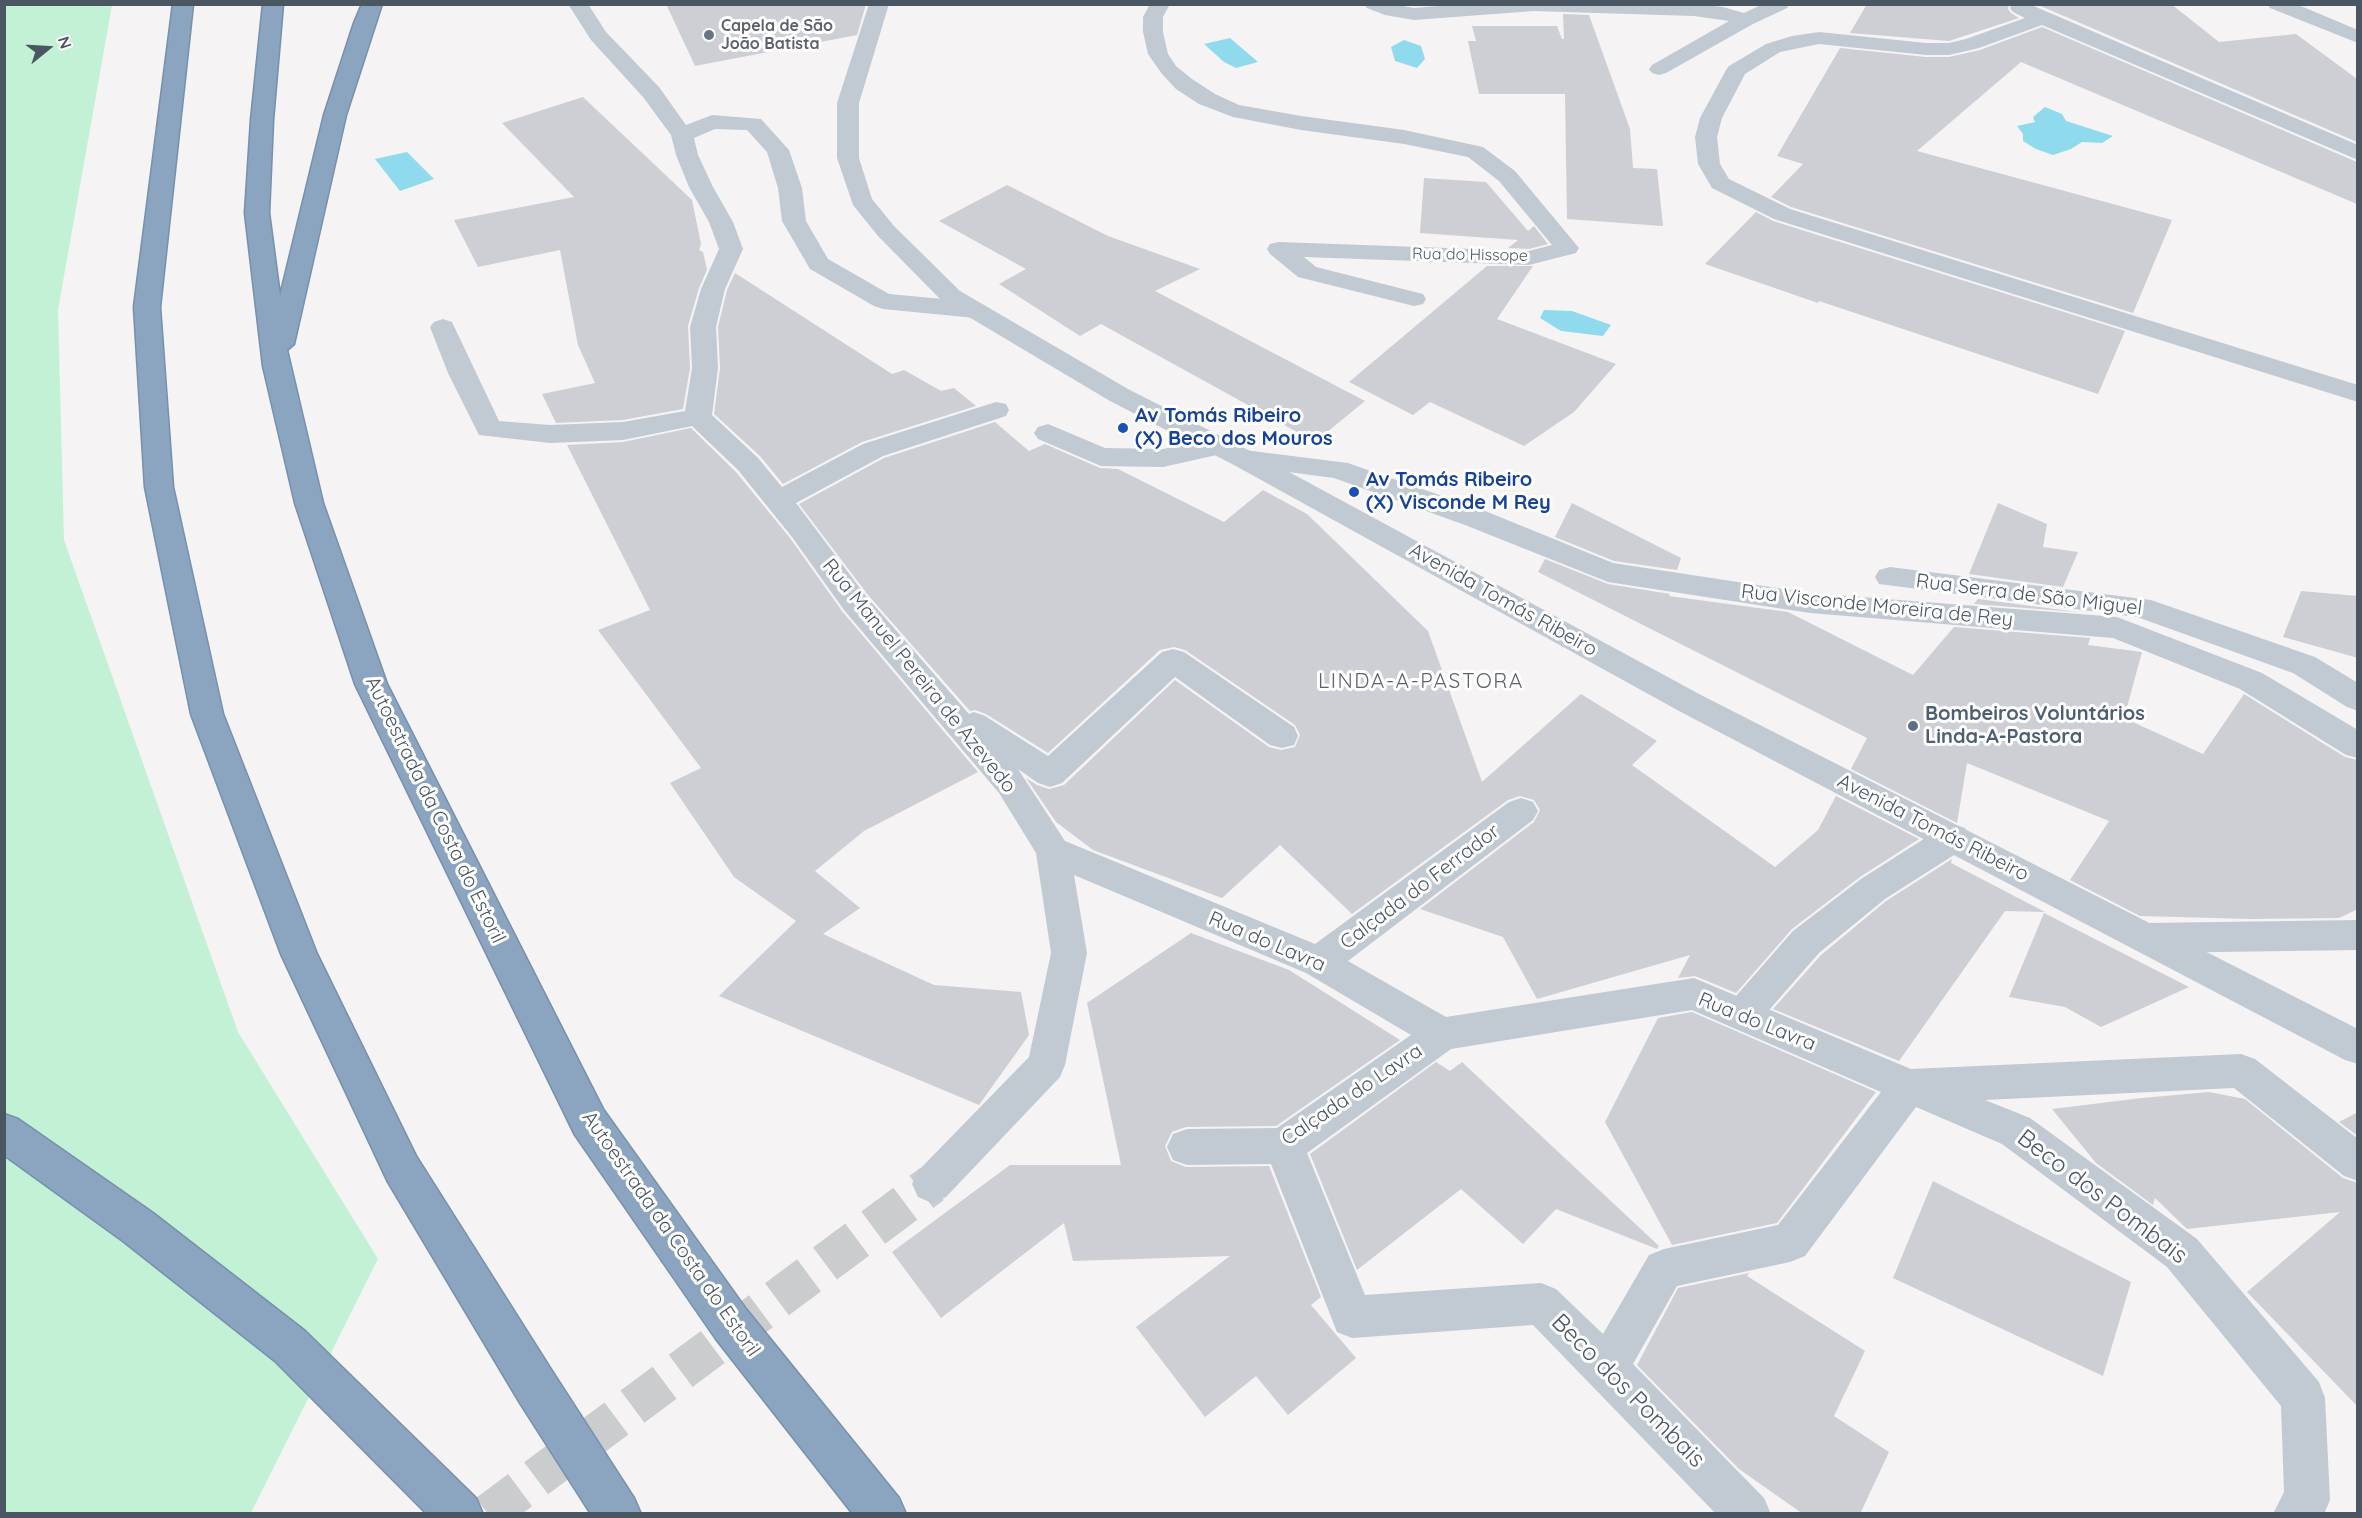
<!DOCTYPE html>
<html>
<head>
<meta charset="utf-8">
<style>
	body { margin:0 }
	#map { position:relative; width:2362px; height:1518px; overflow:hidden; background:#f5f3f3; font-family:Quicksand,sans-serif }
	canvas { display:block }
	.frame { position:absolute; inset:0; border:6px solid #4a5661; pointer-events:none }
	.north { position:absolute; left:18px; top:18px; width:60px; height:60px; -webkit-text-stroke:4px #fff; paint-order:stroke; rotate:72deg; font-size:16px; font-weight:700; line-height:24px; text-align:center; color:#4a5661 }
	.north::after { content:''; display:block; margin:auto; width:21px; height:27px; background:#4a5661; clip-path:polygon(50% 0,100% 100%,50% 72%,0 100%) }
</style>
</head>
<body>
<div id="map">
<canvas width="2362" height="1518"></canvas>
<div class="frame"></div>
<div class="north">N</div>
</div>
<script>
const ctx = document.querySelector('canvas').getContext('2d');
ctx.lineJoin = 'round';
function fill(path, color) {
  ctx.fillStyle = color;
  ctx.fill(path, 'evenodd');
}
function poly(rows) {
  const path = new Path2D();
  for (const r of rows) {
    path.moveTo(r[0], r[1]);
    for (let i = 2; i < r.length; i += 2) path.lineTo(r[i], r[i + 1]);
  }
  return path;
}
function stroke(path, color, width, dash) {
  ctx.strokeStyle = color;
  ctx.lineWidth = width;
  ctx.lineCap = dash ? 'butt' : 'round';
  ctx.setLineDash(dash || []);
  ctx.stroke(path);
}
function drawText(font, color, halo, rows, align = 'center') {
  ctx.font = font + ' Quicksand,sans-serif';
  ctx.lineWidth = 6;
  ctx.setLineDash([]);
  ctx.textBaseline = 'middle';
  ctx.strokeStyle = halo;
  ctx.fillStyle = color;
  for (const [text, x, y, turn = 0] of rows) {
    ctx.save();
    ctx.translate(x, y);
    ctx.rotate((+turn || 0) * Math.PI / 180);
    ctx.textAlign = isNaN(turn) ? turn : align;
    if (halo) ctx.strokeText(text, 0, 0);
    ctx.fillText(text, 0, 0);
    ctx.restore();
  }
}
fill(poly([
	[5,5,112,5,58,310,64,540,238,1032,378,1259,251,1513,5,1514]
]), '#c3f1d5');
fill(poly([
	[1230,38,1258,62,1236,68,1224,62,1204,44],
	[1404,40,1421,46,1425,59,1417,68,1395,61,1391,47],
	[2045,107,2062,114,2066,121,2113,136,2102,143,2082,142,2071,149,2053,155,2036,149,2023,141,2023,134,2017,126,2035,122,2033,117],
	[407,152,434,179,400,191,375,159],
	[1544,310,1572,311,1611,325,1603,336,1561,331,1540,318]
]), '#90daee');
fill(poly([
	[666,4,866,4,857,35,695,66],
	[1867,4,2009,4,2008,9,2011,13,2019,18,1949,41,1850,33],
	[2036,4,2171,4,2219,42,2296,34,2357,79,2357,142],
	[1563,14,1589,15,1630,129,1633,168,1657,169,1663,226,1567,219,1565,94,1479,94,1468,41,1476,41,1472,26,1557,26,1562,39,1564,39],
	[2042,27,2357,162,2357,204,2021,62,1917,151,2172,220,2133,313,1791,207,1771,197,1803,164,1777,156,1840,48,1926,57,1949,57,1980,50],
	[583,97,692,200,701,244,699,250,703,252,707,270,699,288,688,326,690,368,683,409,623,420,556,423,542,394,595,383,578,345,560,250,478,267,454,220,574,197,502,123],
	[1424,178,1486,182,1528,231,1534,226,1548,244,1529,249,1508,248,1518,240,1420,233],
	[1007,185,1108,236,1200,269,1155,291,1365,401,1315,442,1101,324,1080,336,999,284,1026,269,939,221],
	[1756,212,1773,221,2125,331,2098,394,1819,301,1818,303,1705,264],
	[1487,266,1533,266,1497,319,1616,364,1574,412,1524,446,1430,402,1413,415,1349,382],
	[735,273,892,374,904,370,941,391,954,388,976,406,862,442,783,484,760,456,714,414,720,368,718,327,727,290],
	[995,422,1029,451,1045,444,1100,468,1118,469,1224,522,1263,490,1307,514,1428,631,1482,782,1581,694,1657,741,1632,765,1775,867,1818,830,1836,796,1919,839,1860,877,1792,929,1736,993,1695,976,1678,978,1690,955,1537,999,1503,937,1420,909,1534,822,1540,810,1534,800,1520,796,1508,800,1352,914,1280,845,1222,898,1093,850,1056,822,1026,778,1037,785,1049,789,1064,785,1175,680,1269,747,1281,750,1295,747,1300,735,1295,725,1185,650,1174,647,1160,650,1048,753,986,714,975,710,970,711,868,595,799,504,884,458],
	[691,428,736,472,790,538,842,611,978,772,864,831,815,871,860,908,823,934,934,985,1021,992,1029,1035,979,1105,719,996,796,921,734,877,670,783,701,768,598,630,650,610,567,445,623,442],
	[1572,503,1681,558,1677,570,1614,561,1555,537],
	[1998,503,2047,524,2043,547,2078,552,2063,587,1969,574],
	[1545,559,1608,584,1670,594,1669,596,1788,612,1913,675,1954,627,2090,638,2088,645,2142,652,2124,718,2203,754,2244,694,2345,757,2358,760,2358,909,2339,918,2250,919,2140,916,2070,880,2109,821,1967,763,1957,823,1851,769,1867,738,1538,572],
	[2301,591,2358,596,2358,658,2283,637],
	[1978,599,2077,612,1974,604],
	[1952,859,1951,863,2045,912,2005,911,1899,1061,1773,1009,1821,955,1886,901],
	[2044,913,2189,987,2101,1027,2065,1007,2009,997],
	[1191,933,1289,970,1400,1040,1276,1126,1186,1127,1172,1132,1165,1146,1171,1161,1186,1167,1269,1166,1321,1297,1311,1305,1356,1358,1288,1415,1256,1376,1205,1417,1136,1327,1230,1256,1073,1261,1064,1223,941,1318,892,1252,1010,1165,1121,1165,1087,1003],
	[1692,1012,1876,1092,1777,1223,1672,1245,1605,1122,1658,1018],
	[1436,1062,1450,1071,1462,1062,1659,1246,1657,1249,1556,1209,1523,1244,1461,1189,1357,1270,1310,1154],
	[2209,1092,2245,1099,2343,1178,2358,1183,2358,1407,2247,1292,2340,1212,2187,1229,2155,1198,2153,1205,2096,1163,2052,1109,2142,1098],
	[2358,1112,2358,1136,2339,1122],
	[1933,1181,2131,1282,2103,1376,1893,1278],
	[1749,1273,1747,1276,1865,1351,1834,1416,1889,1452,1860,1514,1803,1514,1739,1469,1637,1365,1678,1288]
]), '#cdcfd5');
stroke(poly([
	[488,1514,932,1184]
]), '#caccce', 40, [40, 20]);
const motorway = poly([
	[173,4,193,4,160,307,173,487,223,714,317,954,416,1156,552,1371,634,1498,641,1514,591,1514,520,1403,388,1182,281,954,191,714,145,487,134,307,173,4],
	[263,4,283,4,273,120,269,213,280,296,324,115,354,23,362,4,382,4,346,115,294,344,287,350,323,503,387,684,603,1109,746,1309,899,1498,906,1514,853,1514,716,1339,575,1135,355,684,295,503,263,366,245,213,251,120,263,4],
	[4,1114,18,1119,153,1213,305,1331,476,1498,483,1514,427,1514,275,1361,123,1241,4,1155,4,1114]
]);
stroke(motorway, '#7690ad', 3);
fill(poly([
	[1953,824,1965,828,1970,838,1965,848,1885,899,1819,953,1755,1026,1742,1031,1729,1026,1723,1015,1729,1004,1793,931,1861,879,1941,828,1953,824]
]), '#c1cad2');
fill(poly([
	[568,4,588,4,606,32,659,87,686,125,712,115,761,119,789,150,802,188,806,221,828,259,889,294,975,302,984,305,988,310,984,315,975,318,883,309,874,306,810,269,782,221,778,188,767,152,747,130,715,129,694,138,698,155,713,187,733,222,743,249,725,289,716,327,718,368,712,415,758,458,782,487,863,444,996,402,1006,404,1009,410,1006,416,883,456,796,503,866,596,969,714,974,712,985,716,1048,756,1162,652,1173,649,1184,652,1294,727,1298,736,1294,745,1282,748,1270,745,1175,677,1062,783,1050,787,1038,783,1018,769,1065,841,1315,944,1509,802,1521,798,1533,802,1538,811,1533,820,1348,961,1446,1017,1694,978,1911,1069,2241,1054,2255,1059,2358,1139,2358,1181,2344,1176,2234,1088,1985,1100,2030,1118,2197,1239,2319,1382,2325,1398,2330,1500,2324,1514,2273,1514,2284,1492,2281,1406,2167,1267,2002,1144,1916,1107,1805,1256,1790,1262,1677,1286,1633,1364,1764,1498,1771,1514,1716,1514,1533,1325,1352,1338,1337,1332,1271,1164,1187,1165,1173,1160,1167,1147,1173,1134,1187,1129,1277,1128,1411,1035,1306,973,1074,875,1087,953,1065,1065,1060,1077,946,1197,932,1203,918,1197,912,1184,918,1171,1029,1057,1051,953,1036,853,999,793,844,610,792,537,738,470,692,426,623,440,550,443,479,435,448,373,430,327,434,322,443,319,452,322,499,421,550,425,623,422,685,411,692,368,690,327,701,289,719,249,709,222,689,187,676,155,671,135,643,97,591,40,568,4],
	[1692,1010,1881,1092,1778,1225,1664,1249,1649,1255,1603,1334,1556,1289,1541,1283,1365,1295,1307,1153,1451,1049,1692,1010],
	[1150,4,1170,4,1163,17,1163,32,1168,54,1176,66,1192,79,1215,94,1239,105,1301,116,1404,130,1483,147,1515,171,1579,248,1576,253,1529,265,1304,257,1316,267,1423,294,1426,299,1423,304,1414,306,1298,277,1270,254,1267,249,1270,244,1279,242,1529,251,1552,245,1499,181,1468,157,1404,144,1301,130,1233,117,1199,104,1176,89,1162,74,1148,54,1143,32,1143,17,1150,4],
	[1364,4,1393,4,1414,8,1461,4,1699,4,1723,7,1744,13,1763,4,1790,4,1787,8,1753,24,1666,73,1659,75,1652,73,1649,69,1652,65,1729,21,1694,16,1534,11,1414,20,1385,15,1367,8,1364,4],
	[2012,4,2029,4,2358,145,2358,160,2042,25,1979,48,1949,55,1926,55,1819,44,1780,52,1745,74,1722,118,1717,137,1720,164,1729,179,1790,209,2358,385,2358,402,1774,219,1712,188,1698,164,1695,137,1700,118,1726,70,1729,66,1766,44,1792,36,1819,32,1926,43,1949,43,1966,39,2025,18,2013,12,2010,8,2012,4],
	[2267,4,2296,4,2358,30,2358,43,2270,8,2267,4],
	[1048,424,1105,448,1163,449,1220,437,1230,440,1234,446,1230,452,1163,467,1101,466,1038,439,1034,433,1038,427,1048,424],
	[1244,450,1348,463,1485,511,1613,563,1810,593,2117,617,2262,673,2358,730,2358,758,2346,755,2240,689,2113,638,1810,613,1608,582,1465,525,1334,478,1234,465,1230,459,1234,453,1244,450],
	[1890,567,2151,600,2315,657,2358,683,2358,711,2347,707,2293,673,2137,617,1879,584,1875,577,1879,570,1890,567],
	[2358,920,2358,950,2147,953,2134,949,2129,938,2134,927,2147,923,2358,920]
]), '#c1cad2');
fill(poly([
	[869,4,889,4,859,103,859,158,872,199,894,226,960,291,1128,389,1254,453,1701,695,2358,1029,2358,1064,2345,1060,1679,711,1234,465,1110,401,942,301,878,236,853,205,837,158,837,103,869,4]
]), '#c1cad2');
fill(motorway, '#8ba5c1');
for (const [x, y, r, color] of [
	[709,35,6,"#6b7280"],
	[1123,428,6,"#1a4fb4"],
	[1354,492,6,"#1a4fb4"],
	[1913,726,6,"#5c6f8a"]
]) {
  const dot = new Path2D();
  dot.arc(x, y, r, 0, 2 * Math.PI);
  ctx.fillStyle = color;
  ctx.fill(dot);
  stroke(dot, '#fff', 2);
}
drawText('bold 16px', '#5b616d', '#fff', [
	["Capela de São",721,26],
	["João Batista",721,44]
], 'left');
drawText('16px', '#4a5661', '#fff', [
	["Rua do Hissope",1470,255,1]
]);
drawText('bold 20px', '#164399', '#fff', [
	["Av Tomás Ribeiro",1135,416],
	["(X) Beco dos Mouros",1135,439],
	["Av Tomás Ribeiro",1366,480],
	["(X) Visconde M Rey",1366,503]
], 'left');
drawText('20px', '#4a5661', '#fff', [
	["Rua Serra de São Miguel",2029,595,7],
	["Avenida Tomás Ribeiro",1503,600,29],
	["Rua Visconde Moreira de Rey",1877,606,6],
	["Rua Manuel Pereira de Azevedo",919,676,51],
	["Autoestrada da Costa do Estoril",435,810,64],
	["Avenida Tomás Ribeiro",1933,828,27],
	["Calçada do Ferrador",1420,887,-37],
	["Rua do Lavra",1267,942,23],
	["Rua do Lavra",1757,1022,22],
	["Calçada do Lavra",1352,1095,-34],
	["Autoestrada da Costa do Estoril",671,1234,55]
]);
drawText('bold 20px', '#4e5e75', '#fff', [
	["Bombeiros Voluntários",1925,714],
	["Linda-A-Pastora",1925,737]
], 'left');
ctx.letterSpacing = '1.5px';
drawText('21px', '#5f6368', '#fff', [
	["LINDA-A-PASTORA",1421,682]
]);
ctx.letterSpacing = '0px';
drawText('24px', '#4a5661', '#fff', [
	["Beco dos Pombais",2102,1197,37],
	["Beco dos Pombais",1628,1391,45]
]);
</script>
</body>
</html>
